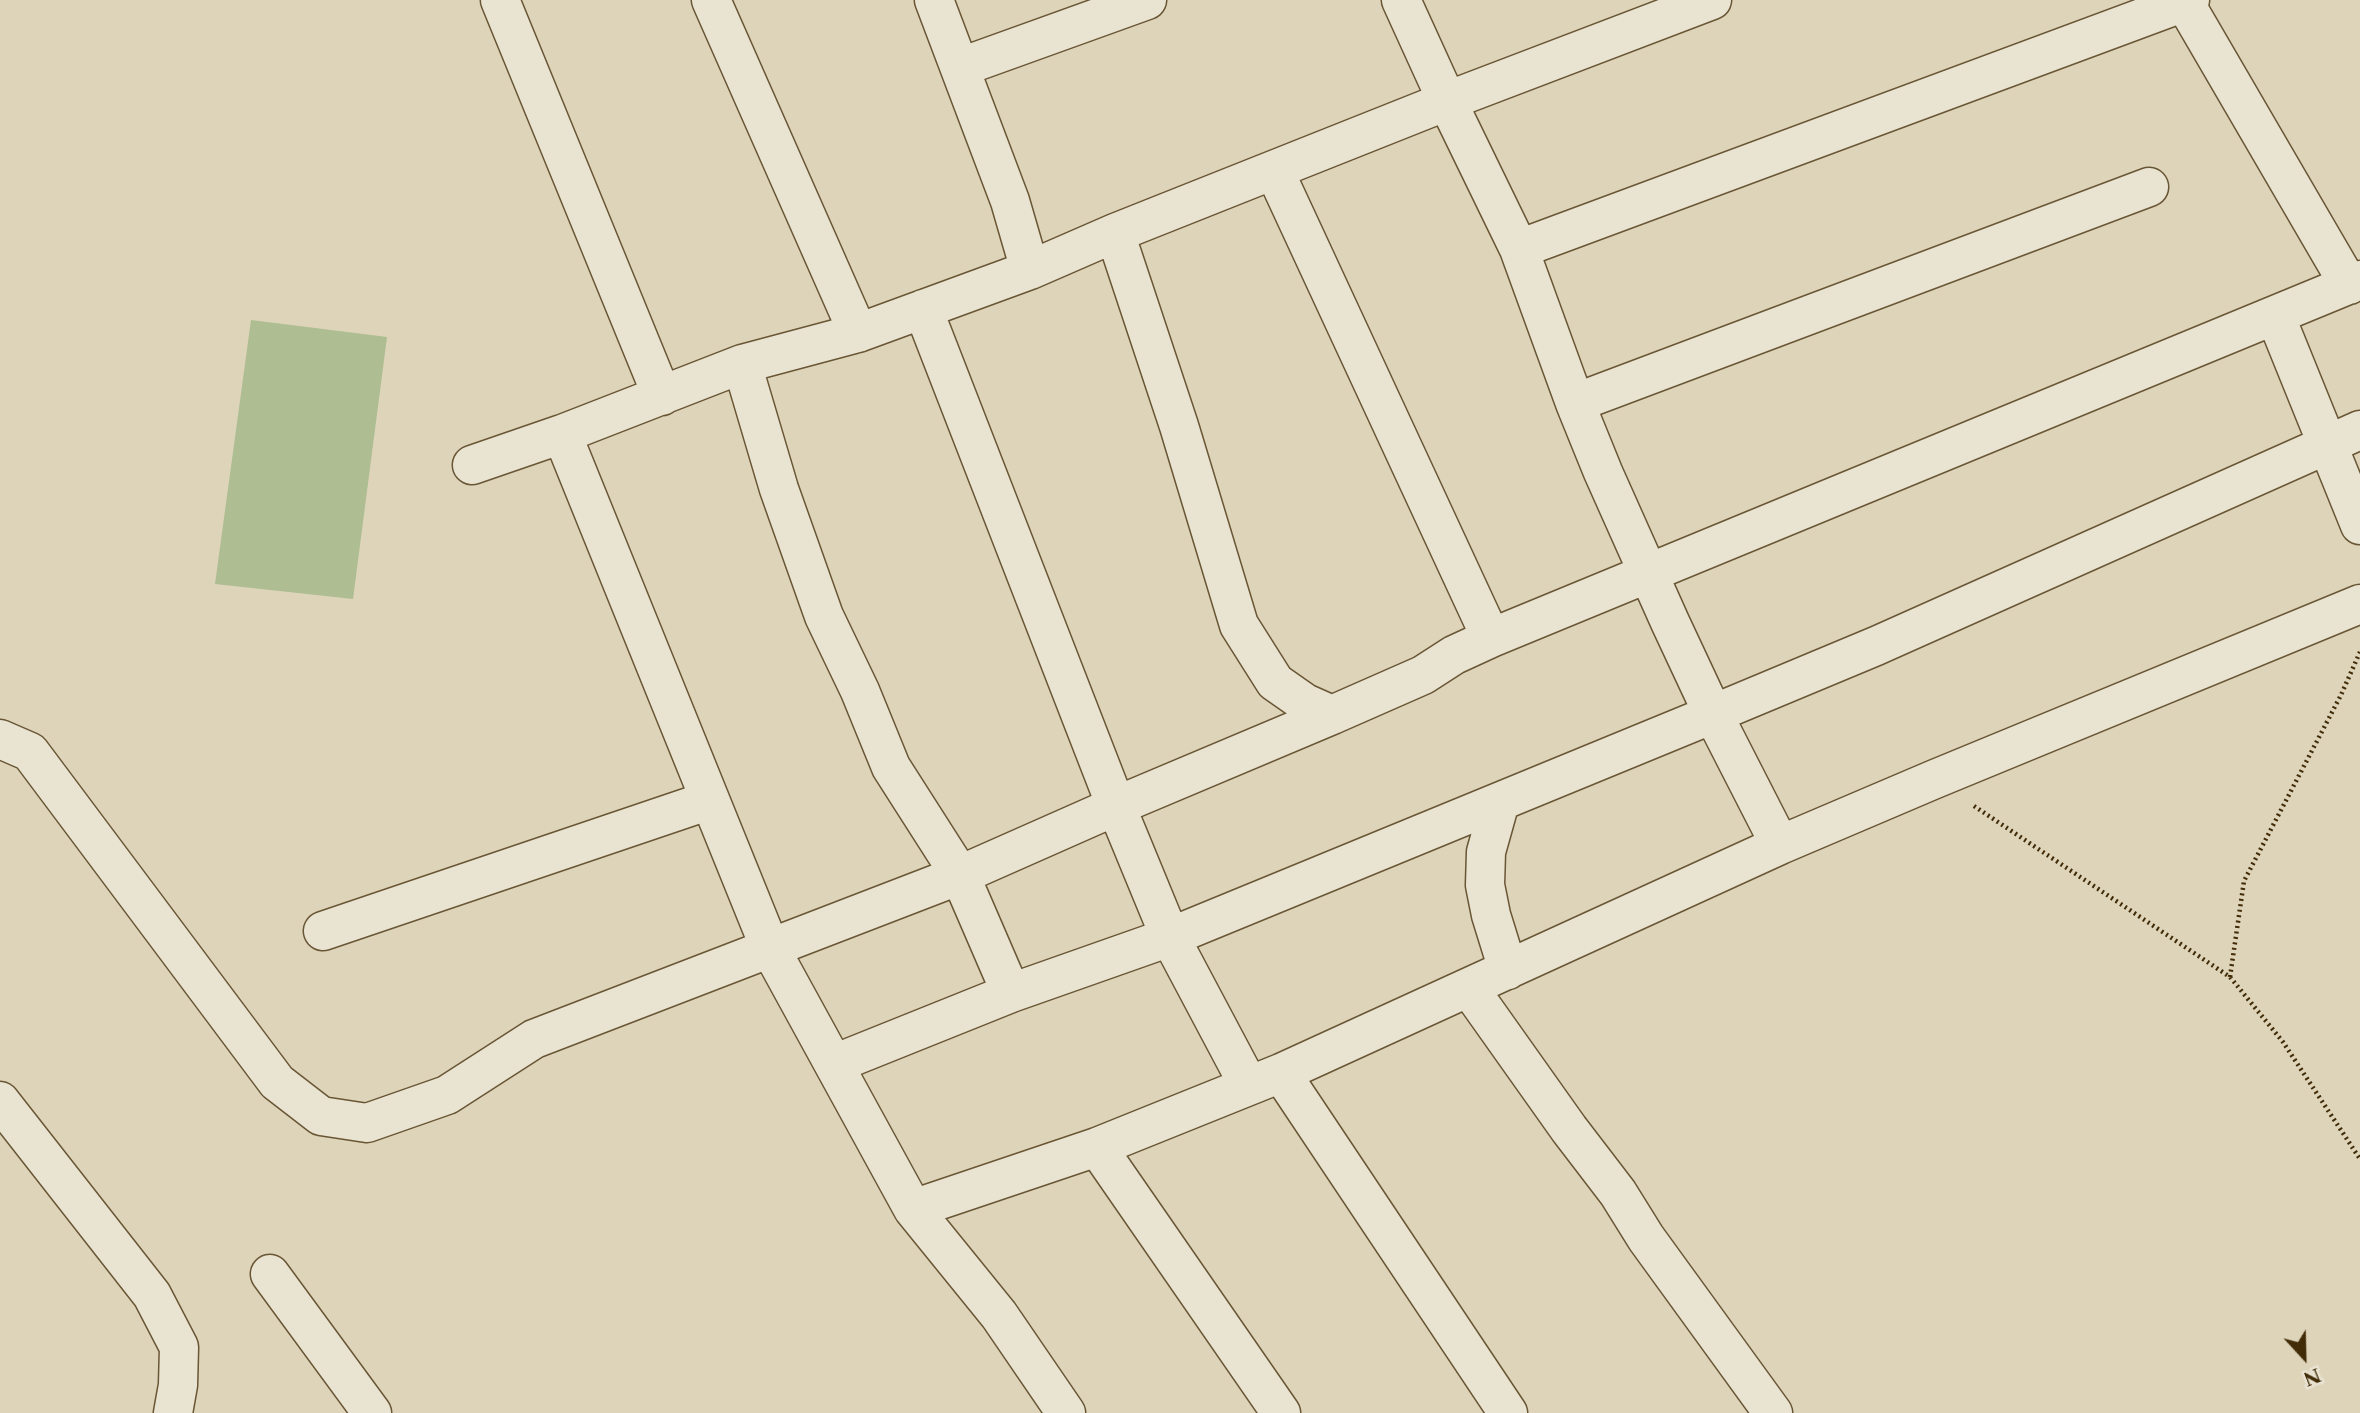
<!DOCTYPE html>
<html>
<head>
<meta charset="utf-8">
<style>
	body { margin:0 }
	#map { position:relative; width:2360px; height:1413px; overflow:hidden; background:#ddd4ba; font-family:"Libre Caslon Text",serif }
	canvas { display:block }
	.north { position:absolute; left:2269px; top:1322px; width:70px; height:70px; -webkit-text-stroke:5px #e9e3d2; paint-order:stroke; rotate:158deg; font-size:19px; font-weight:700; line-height:28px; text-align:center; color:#422c08 }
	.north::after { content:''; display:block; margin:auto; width:24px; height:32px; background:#422c08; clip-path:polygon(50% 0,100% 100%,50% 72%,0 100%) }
</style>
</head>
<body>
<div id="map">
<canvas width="2360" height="1413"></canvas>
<div class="north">N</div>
</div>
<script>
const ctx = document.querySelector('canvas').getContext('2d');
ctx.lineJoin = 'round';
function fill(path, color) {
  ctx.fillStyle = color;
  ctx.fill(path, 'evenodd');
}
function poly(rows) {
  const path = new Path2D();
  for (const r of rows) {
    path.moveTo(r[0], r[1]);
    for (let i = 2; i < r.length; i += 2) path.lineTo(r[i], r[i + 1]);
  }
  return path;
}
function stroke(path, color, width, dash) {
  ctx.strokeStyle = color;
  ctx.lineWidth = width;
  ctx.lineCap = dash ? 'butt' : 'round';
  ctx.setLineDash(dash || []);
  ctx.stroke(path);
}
fill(poly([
	[251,320,387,337,353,599,215,584]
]), '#aebd92');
const minor = poly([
	[500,0,662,396],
	[711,0,858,333,742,364,779,489,824,616,860,691,891,767,960,875,1011,993],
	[934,0,1010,201,1030,270],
	[2183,0,2349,285],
	[961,67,1147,0],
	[1274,170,1491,638],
	[1115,233,1179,426,1239,625,1275,682,1305,703,1332,715,1423,675,1454,655,1491,638,2360,280],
	[1519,249,2190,0],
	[923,309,1116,806,1170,937,1249,1086],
	[2275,315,2360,525],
	[858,333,1030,270,1115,233,1447,101,1712,0],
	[1575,403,2149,187],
	[562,434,770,948,913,1209,999,1315,1066,1413],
	[472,465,562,434,742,364],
	[0,739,30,752,277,1082,321,1116,367,1123,447,1095,534,1039,960,875,1116,806,1332,715],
	[1500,802,1486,852,1485,885,1491,915,1508,970],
	[1780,845,1935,779,2360,604],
	[323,931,710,800],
	[1469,988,1569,1129,1618,1193,1646,1238,1773,1413],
	[834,1064,1011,993,1170,937,1713,714,1876,646,2360,430],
	[1281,1073,1508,1413],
	[0,1101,152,1295,179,1347,178,1385,173,1413],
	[1097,1147,1281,1413],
	[913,1209,1097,1147,1281,1073,1780,845,1713,714,1670,622,1603,472,1575,403,1519,249,1447,101,1401,0],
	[270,1274,372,1413]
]);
stroke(minor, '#695634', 41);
stroke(poly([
	[1974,806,2230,977,2283,1042,2360,1159],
	[2230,977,2244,881,2341,695,2360,652]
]), '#422c08', 4.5, [2, 3.5]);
stroke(minor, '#e9e3d2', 38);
</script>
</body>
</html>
